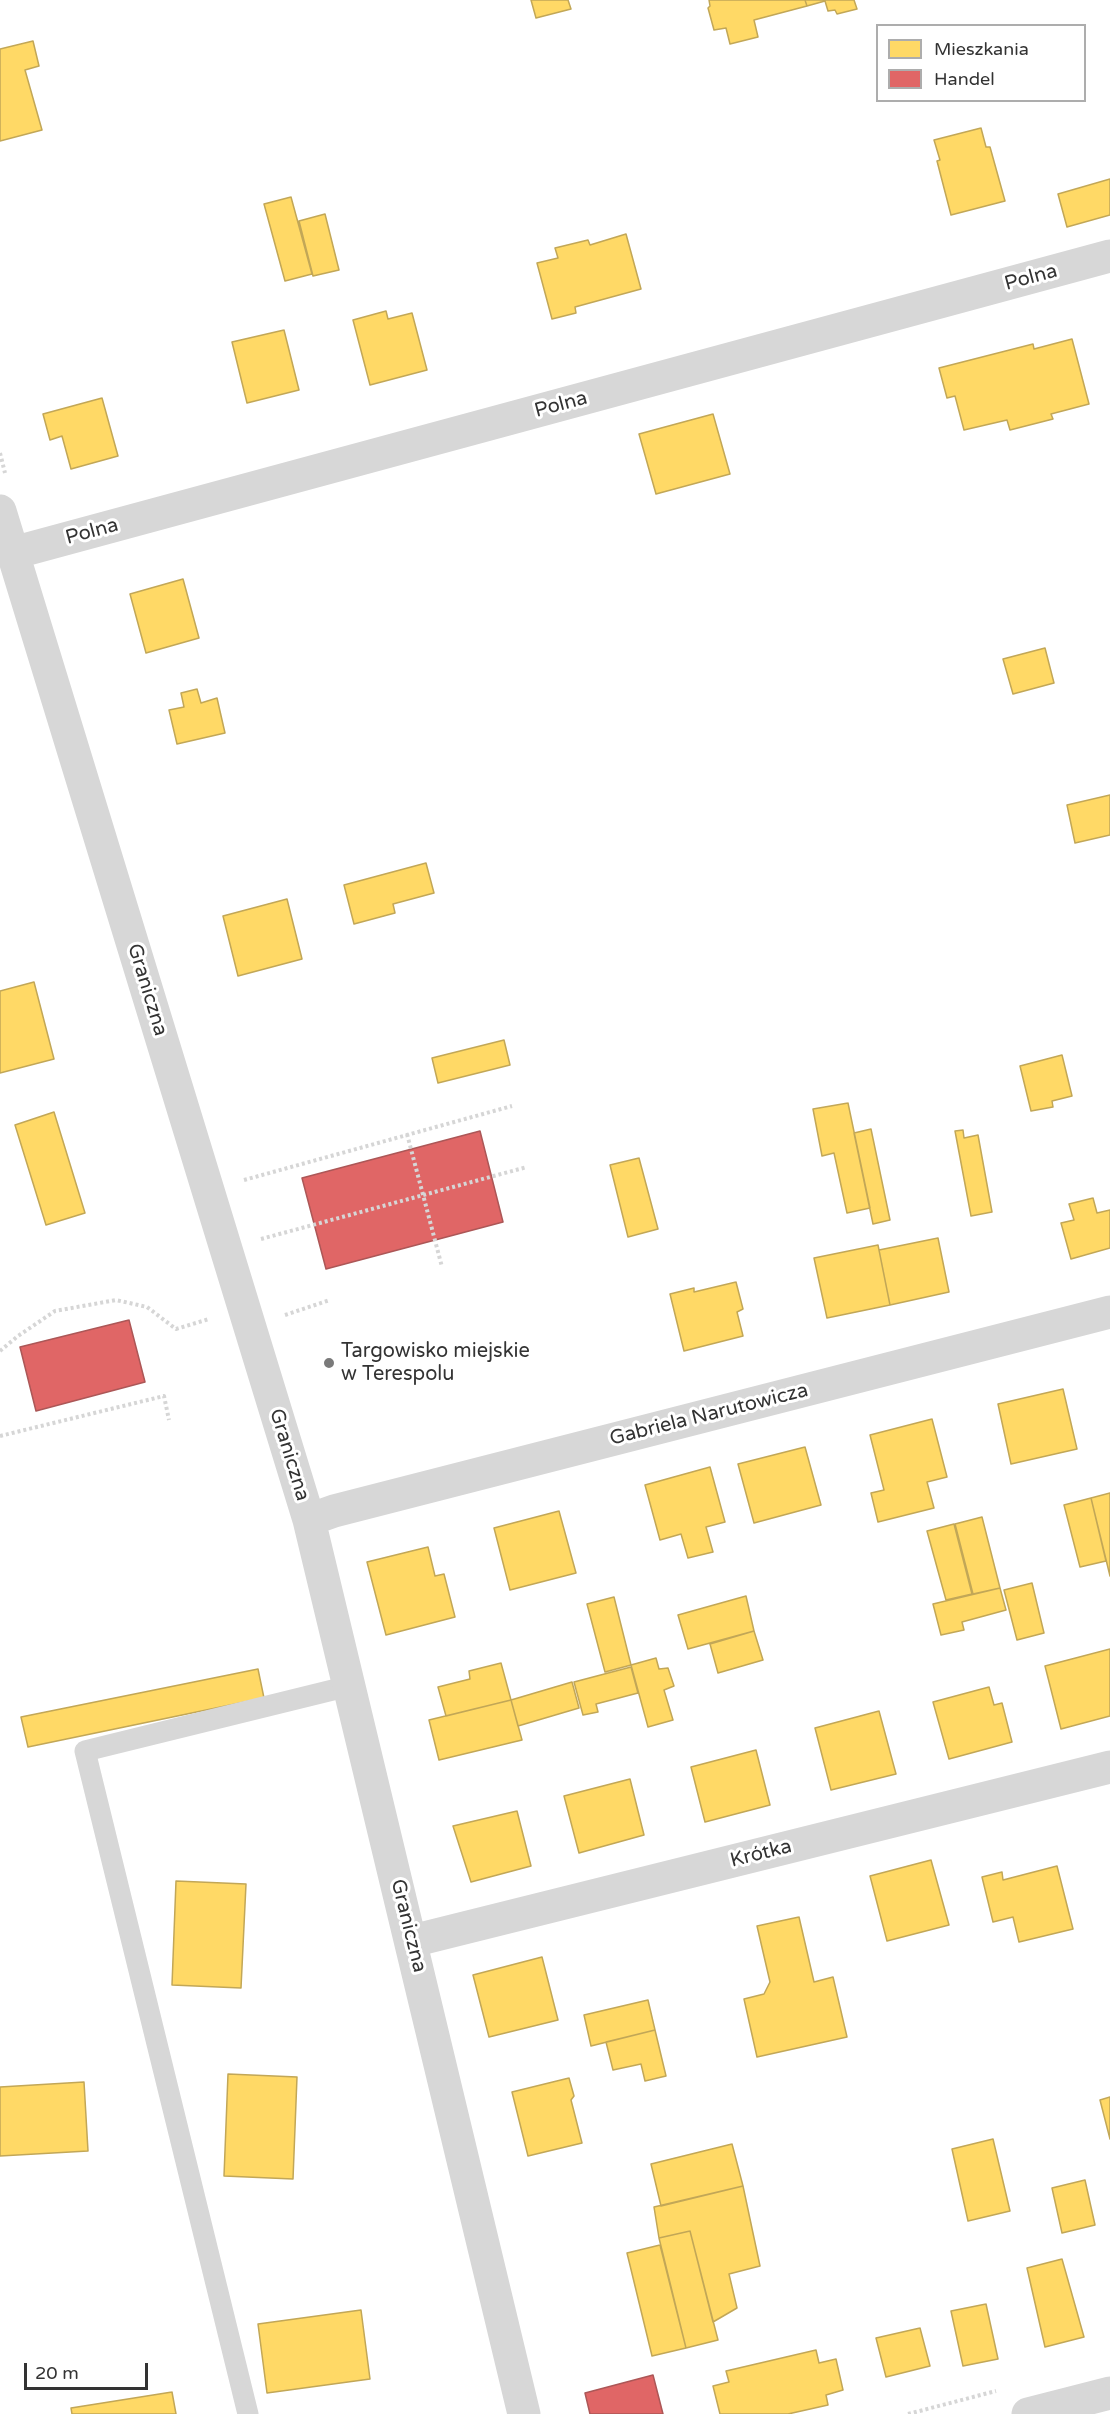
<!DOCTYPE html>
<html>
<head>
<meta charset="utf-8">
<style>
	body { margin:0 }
	#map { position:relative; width:1110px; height:2414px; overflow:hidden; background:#fff; font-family:"Varela Round",sans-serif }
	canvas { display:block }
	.legend { position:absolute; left:876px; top:24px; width:210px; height:78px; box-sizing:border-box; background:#fff; border:2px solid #adadad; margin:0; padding:8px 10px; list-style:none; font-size:18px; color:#333 }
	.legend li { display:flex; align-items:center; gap:12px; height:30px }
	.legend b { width:30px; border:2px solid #adadad }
	.scale { position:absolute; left:24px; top:2363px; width:124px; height:27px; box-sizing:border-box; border:3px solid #333; border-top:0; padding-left:8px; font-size:18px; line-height:21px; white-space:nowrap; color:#333; -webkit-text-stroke:4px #fff; paint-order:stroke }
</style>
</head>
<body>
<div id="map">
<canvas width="1110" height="2414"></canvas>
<ul class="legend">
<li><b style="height:16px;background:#ffd966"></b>Mieszkania</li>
<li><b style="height:16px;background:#e06666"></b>Handel</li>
</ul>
<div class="scale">20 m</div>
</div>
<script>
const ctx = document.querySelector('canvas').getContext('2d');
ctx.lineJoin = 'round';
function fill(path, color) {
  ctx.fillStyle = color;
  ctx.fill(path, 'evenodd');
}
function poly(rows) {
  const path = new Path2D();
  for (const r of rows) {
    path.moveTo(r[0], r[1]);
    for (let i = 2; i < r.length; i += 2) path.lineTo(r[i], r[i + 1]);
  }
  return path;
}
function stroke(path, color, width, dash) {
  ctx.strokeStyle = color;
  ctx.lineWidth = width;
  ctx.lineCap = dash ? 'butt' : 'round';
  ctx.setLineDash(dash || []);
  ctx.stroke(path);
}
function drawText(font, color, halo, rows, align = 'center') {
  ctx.font = font + ' "Varela Round",sans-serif';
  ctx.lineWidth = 6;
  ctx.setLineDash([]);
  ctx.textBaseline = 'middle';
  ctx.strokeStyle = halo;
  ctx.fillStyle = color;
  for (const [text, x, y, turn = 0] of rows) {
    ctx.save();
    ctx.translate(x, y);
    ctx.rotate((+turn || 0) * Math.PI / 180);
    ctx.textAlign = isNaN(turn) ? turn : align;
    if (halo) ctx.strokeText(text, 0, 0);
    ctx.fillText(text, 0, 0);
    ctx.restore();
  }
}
const homes = poly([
	[531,0,568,0,571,9,536,18,531,0],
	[709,0,805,0,807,6,754,20,758,37,730,44,726,28,714,30,708,8,710,6,709,0],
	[805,0,854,0,857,9,837,14,835,10,828,11,825,1,807,6,805,0],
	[33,41,39,66,25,70,42,130,0,141,0,49,33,41],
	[981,128,986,147,990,147,1005,201,951,215,937,161,940,160,934,140,981,128],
	[1110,179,1110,215,1067,227,1058,194,1110,179],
	[291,197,312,274,285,281,264,204,291,197],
	[325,214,339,270,313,276,299,221,325,214],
	[626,234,641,289,575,307,576,313,552,319,537,263,558,258,555,248,588,240,590,245,626,234],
	[386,311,388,319,412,313,427,370,370,385,353,320,386,311],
	[284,330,299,390,247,403,232,342,284,330],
	[1072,339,1089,404,1051,414,1053,419,1010,430,1007,420,964,430,955,396,947,398,939,368,1033,344,1034,349,1072,339],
	[102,398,118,456,71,469,62,436,50,440,43,414,102,398],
	[713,414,730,474,656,494,639,434,713,414],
	[183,579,199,638,146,653,130,594,183,579],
	[1045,648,1054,683,1013,694,1003,659,1045,648],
	[197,689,201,703,217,698,225,733,177,744,169,710,184,707,181,693,197,689],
	[1110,795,1110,835,1075,843,1067,805,1110,795],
	[426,863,434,893,393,904,395,913,354,924,344,885,426,863],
	[287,899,302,959,238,976,223,916,287,899],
	[34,982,54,1059,0,1073,0,991,34,982],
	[504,1040,510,1065,438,1083,432,1058,504,1040],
	[1062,1055,1072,1096,1052,1101,1053,1107,1031,1111,1020,1066,1062,1055],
	[848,1103,870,1208,847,1213,834,1153,822,1156,813,1109,848,1103],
	[54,1112,85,1213,46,1225,15,1125,54,1112],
	[871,1129,890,1220,873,1224,854,1133,871,1129],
	[963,1130,964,1138,978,1135,992,1212,971,1216,955,1131,963,1130],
	[639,1158,658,1229,628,1237,610,1165,639,1158],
	[1093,1198,1097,1213,1110,1210,1110,1248,1071,1259,1061,1223,1074,1220,1069,1204,1093,1198],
	[938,1238,949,1292,890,1305,879,1250,938,1238],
	[878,1245,890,1305,827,1318,814,1258,878,1245],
	[736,1282,743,1309,737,1312,743,1336,684,1351,670,1294,694,1288,694,1292,736,1282],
	[1063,1389,1077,1449,1011,1464,998,1404,1063,1389],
	[932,1419,947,1477,927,1482,934,1508,878,1522,871,1493,884,1490,870,1435,932,1419],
	[805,1447,821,1505,754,1523,738,1464,805,1447],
	[710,1467,725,1522,706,1527,713,1552,688,1558,681,1534,660,1540,645,1485,710,1467],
	[1110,1493,1110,1576,1091,1498,1110,1493],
	[1091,1498,1106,1561,1080,1567,1064,1505,1091,1498],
	[559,1511,576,1573,510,1590,494,1528,559,1511],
	[982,1517,1000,1588,973,1594,955,1524,982,1517],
	[954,1524,972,1594,946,1600,927,1531,954,1524],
	[428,1547,435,1576,444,1574,455,1617,386,1635,367,1562,428,1547],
	[1032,1583,1044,1633,1017,1640,1004,1590,1032,1583],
	[1000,1588,1006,1610,962,1622,964,1630,941,1635,933,1604,1000,1588],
	[746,1596,754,1631,688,1649,678,1615,746,1596],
	[614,1597,631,1665,605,1672,587,1604,614,1597],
	[754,1631,763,1660,718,1673,710,1644,754,1631],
	[1110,1649,1110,1716,1061,1729,1045,1666,1110,1649],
	[656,1658,659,1669,668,1668,674,1686,664,1690,673,1720,648,1727,631,1665,656,1658],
	[501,1663,511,1700,446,1716,438,1687,470,1679,469,1671,501,1663],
	[631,1667,638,1693,596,1704,598,1712,583,1715,574,1682,631,1667],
	[258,1669,264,1698,28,1747,21,1717,258,1669],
	[572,1682,579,1708,518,1726,511,1700,572,1682],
	[989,1687,994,1705,1002,1703,1012,1742,949,1759,933,1702,989,1687],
	[511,1700,522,1740,439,1760,429,1720,511,1700],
	[879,1711,896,1774,831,1790,815,1728,879,1711],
	[756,1750,770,1805,705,1822,691,1767,756,1750],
	[630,1779,644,1835,579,1853,564,1796,630,1779],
	[517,1811,531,1866,471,1882,453,1826,517,1811],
	[931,1860,949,1925,887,1941,870,1876,931,1860],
	[1057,1866,1073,1929,1019,1942,1013,1917,993,1922,982,1877,1002,1872,1003,1880,1057,1866],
	[176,1881,246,1884,241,1988,172,1985,176,1881],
	[799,1917,814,1982,833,1977,847,2037,757,2057,744,1999,764,1994,770,1982,757,1926,799,1917],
	[542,1957,558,2020,489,2037,473,1975,542,1957],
	[648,2000,655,2030,591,2046,584,2015,648,2000],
	[655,2030,666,2076,645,2081,641,2064,613,2070,606,2042,655,2030],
	[228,2074,297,2077,293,2179,224,2176,228,2074],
	[569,2078,574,2096,571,2100,582,2143,528,2156,512,2092,569,2078],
	[84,2082,88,2151,0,2156,0,2087,84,2082],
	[1110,2097,1110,2139,1100,2100,1110,2097],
	[993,2139,1010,2211,968,2221,952,2149,993,2139],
	[732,2144,743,2186,661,2206,651,2164,732,2144],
	[1085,2180,1095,2225,1062,2233,1052,2188,1085,2180],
	[743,2186,760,2266,729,2274,737,2308,713,2322,690,2231,659,2238,654,2207,743,2186],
	[690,2231,718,2340,686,2348,659,2238,690,2231],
	[660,2245,686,2348,652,2356,627,2253,660,2245],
	[1062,2259,1084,2337,1045,2347,1027,2268,1062,2259],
	[986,2304,998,2359,963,2366,951,2311,986,2304],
	[361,2310,370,2379,267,2393,258,2324,361,2310],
	[920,2328,930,2366,886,2377,876,2338,920,2328],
	[816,2350,819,2363,836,2359,843,2390,826,2395,828,2405,788,2414,720,2414,713,2386,729,2382,726,2371,816,2350],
	[172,2392,176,2414,72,2414,71,2408,172,2392]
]);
fill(homes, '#ffd966');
stroke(homes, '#c2a757', 1.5);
const shops = poly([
	[480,1131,503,1222,326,1269,302,1178,480,1131],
	[129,1320,145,1382,36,1411,20,1347,129,1320],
	[653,2375,663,2414,590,2414,585,2393,653,2375]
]);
fill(shops, '#e06666');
stroke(shops, '#ac5757', 1.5);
stroke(poly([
	[0,453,5,473],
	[407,1134,442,1267],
	[244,1180,512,1106],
	[261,1239,527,1167],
	[285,1315,330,1300],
	[0,1351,18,1336,55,1311,116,1300,147,1307,176,1329,209,1319],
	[0,1436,164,1396,169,1420],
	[908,2414,996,2391]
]), '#d6d6d6', 4, [3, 3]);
stroke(poly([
	[248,2414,85,1751,349,1686]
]), '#d7d7d7', 21);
stroke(poly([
	[0,511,309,1520,524,2414],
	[13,553,1110,256],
	[309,1520,334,1511,1110,1312],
	[412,1941,1110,1767],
	[1028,2414,1110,2393]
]), '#d7d7d7', 33);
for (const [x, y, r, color] of [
	[329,1363,6,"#7a7a7a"]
]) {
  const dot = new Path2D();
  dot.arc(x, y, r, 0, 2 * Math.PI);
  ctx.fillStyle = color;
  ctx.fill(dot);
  stroke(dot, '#fff', 2);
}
drawText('20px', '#333', '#fff', [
	["Polna",1031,278,-15],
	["Polna",561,405,-15],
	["Polna",92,532,-15],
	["Graniczna",147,990,73],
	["Gabriela Narutowicza",709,1415,-14],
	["Graniczna",289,1455,73],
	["Krótka",761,1854,-14],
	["Graniczna",408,1926,76]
]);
drawText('20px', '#333', '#fff', [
	["Targowisko miejskie",341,1352],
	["w Terespolu",341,1375]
], 'left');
</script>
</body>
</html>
